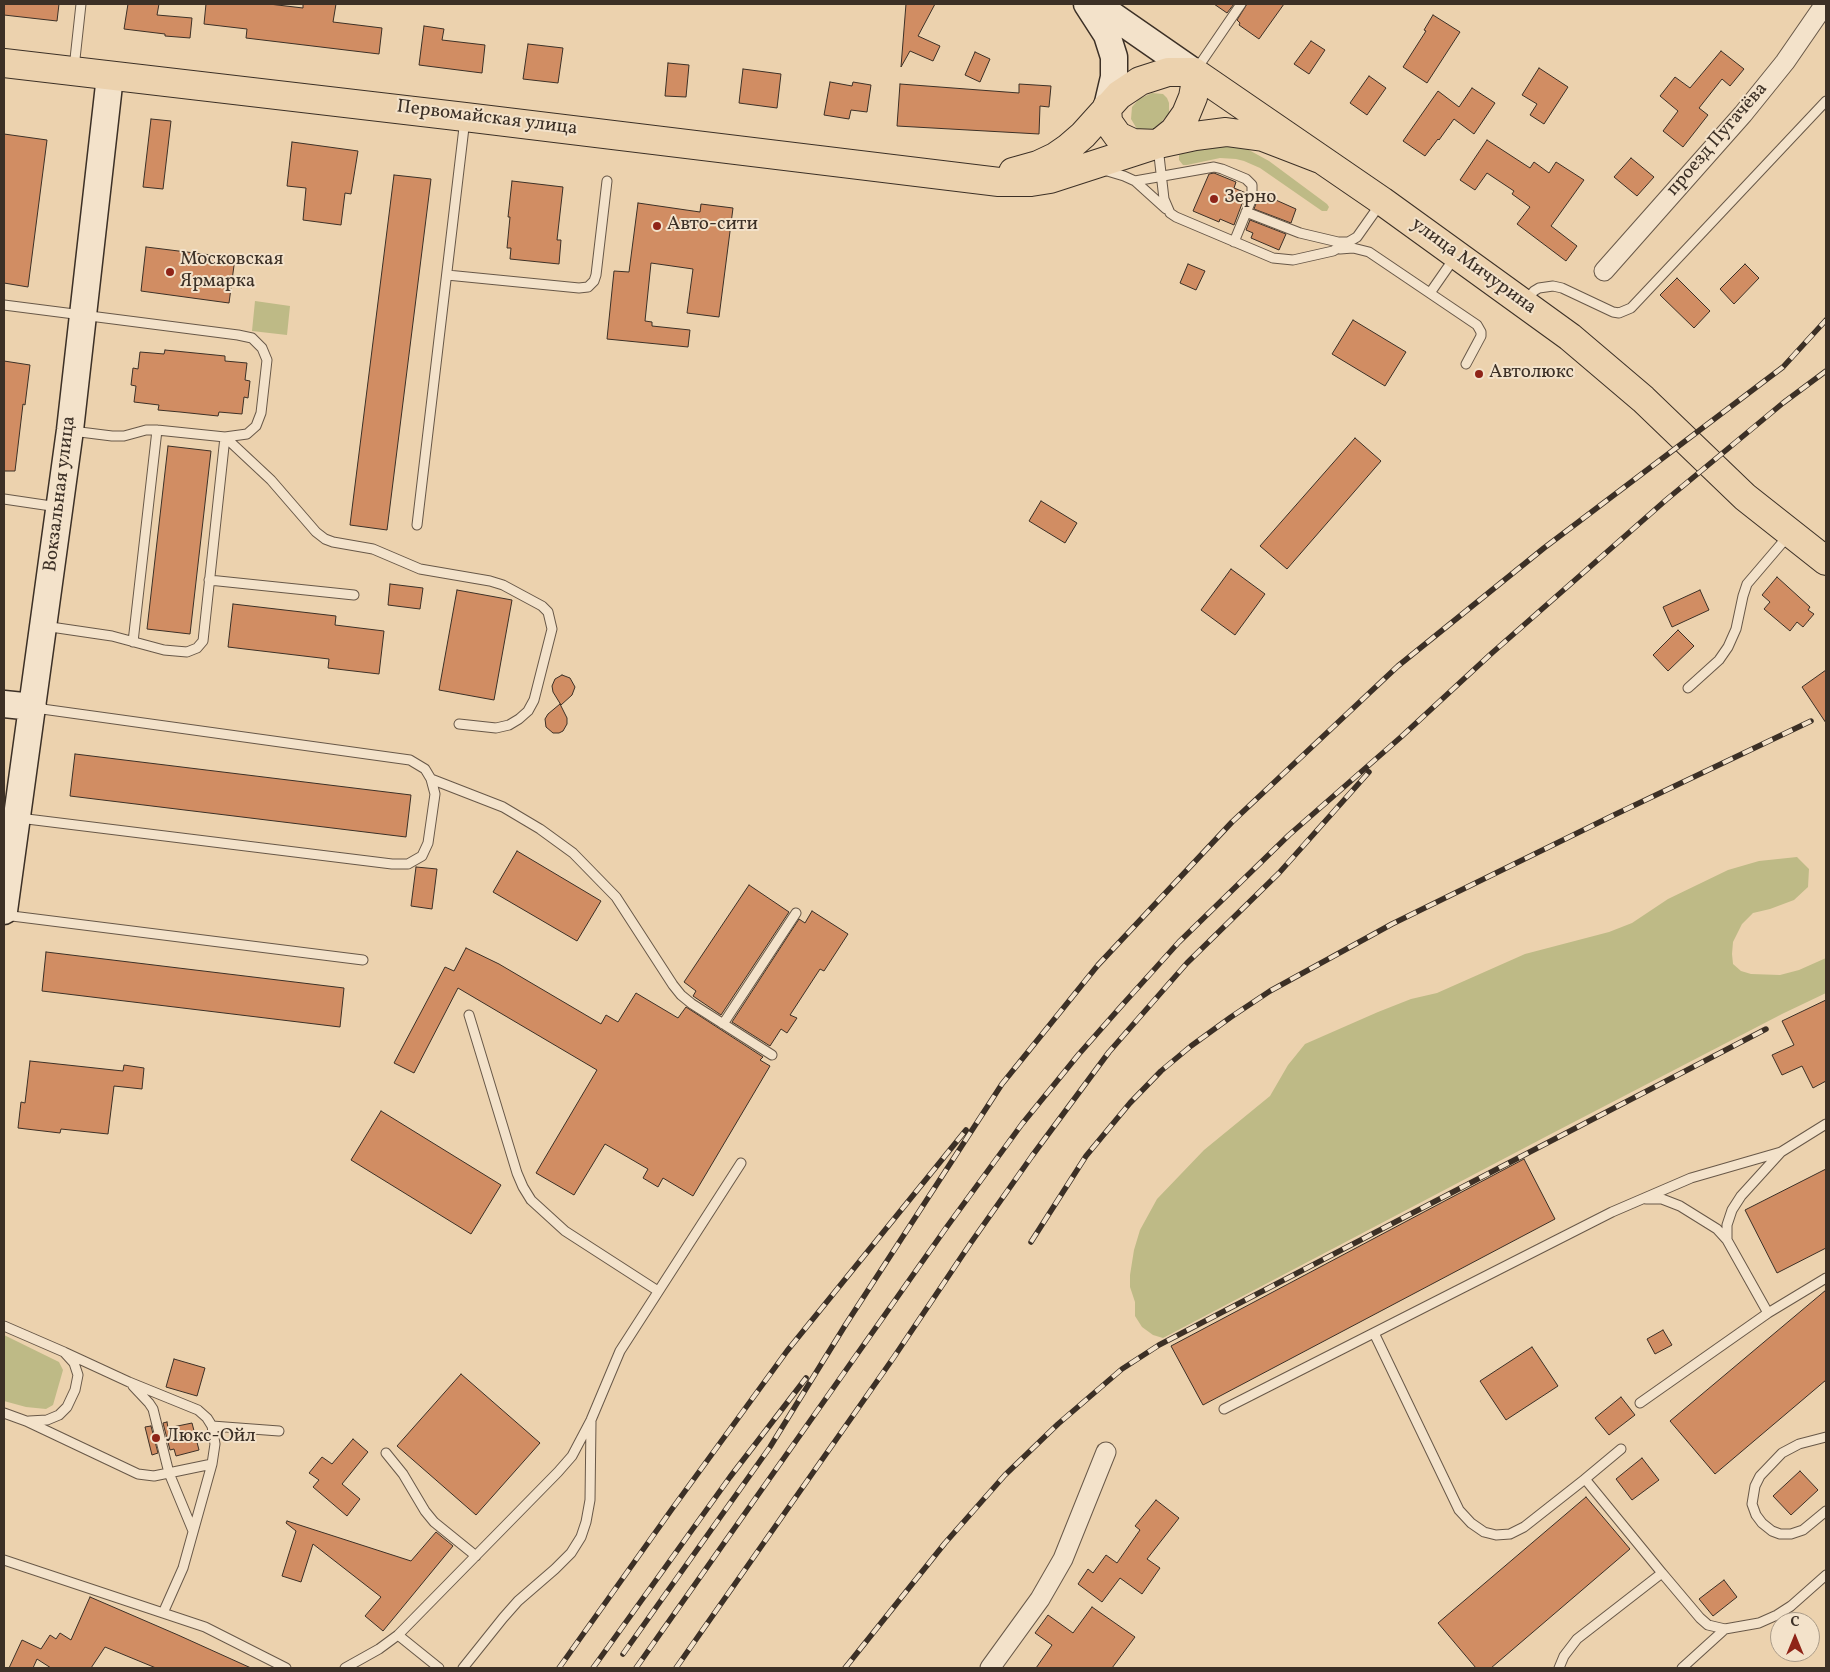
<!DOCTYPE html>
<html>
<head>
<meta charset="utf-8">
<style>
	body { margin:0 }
	#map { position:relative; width:1830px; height:1672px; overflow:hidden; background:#ecd2ae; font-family:Vollkorn,serif }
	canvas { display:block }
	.frame { position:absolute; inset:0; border:5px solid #3c3026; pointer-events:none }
	.north { position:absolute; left:1770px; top:1612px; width:50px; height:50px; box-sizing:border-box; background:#f3e2ca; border:1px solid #aa9b88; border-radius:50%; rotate:0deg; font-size:14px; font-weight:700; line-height:20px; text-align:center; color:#3c3026 }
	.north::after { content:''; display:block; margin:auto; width:18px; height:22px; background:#8f2418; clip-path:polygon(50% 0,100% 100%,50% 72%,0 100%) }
</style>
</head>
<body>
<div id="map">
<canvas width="1830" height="1672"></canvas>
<div class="frame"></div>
<div class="north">С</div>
</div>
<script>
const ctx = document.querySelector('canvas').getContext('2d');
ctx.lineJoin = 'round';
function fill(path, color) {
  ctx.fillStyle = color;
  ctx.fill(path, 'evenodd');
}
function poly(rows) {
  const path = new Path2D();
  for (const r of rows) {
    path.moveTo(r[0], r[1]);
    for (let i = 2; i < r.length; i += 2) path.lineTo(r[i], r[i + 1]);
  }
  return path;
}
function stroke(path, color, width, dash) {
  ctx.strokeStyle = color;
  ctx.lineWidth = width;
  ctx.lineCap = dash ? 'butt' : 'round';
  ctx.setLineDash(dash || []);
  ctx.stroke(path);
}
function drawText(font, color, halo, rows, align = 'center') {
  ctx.font = font + ' Vollkorn,serif';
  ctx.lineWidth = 4;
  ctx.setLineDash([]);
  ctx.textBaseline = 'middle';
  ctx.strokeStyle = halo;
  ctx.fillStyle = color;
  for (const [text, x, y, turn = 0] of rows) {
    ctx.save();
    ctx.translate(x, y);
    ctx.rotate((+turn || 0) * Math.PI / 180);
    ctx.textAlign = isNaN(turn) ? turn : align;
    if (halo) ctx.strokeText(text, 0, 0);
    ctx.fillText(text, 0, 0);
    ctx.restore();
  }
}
fill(poly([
	[1152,93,1163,94,1167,98,1169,103,1169,113,1155,129,1151,131,1141,131,1137,129,1131,119,1132,107,1139,99],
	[1229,146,1247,149,1269,161,1327,204,1329,207,1327,211,1322,211,1260,168,1244,161,1236,159,1220,158,1187,165,1183,165,1179,160,1179,155,1183,152,1203,148],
	[255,301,290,306,287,335,252,331],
	[1797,857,1809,869,1808,887,1794,900,1770,909,1753,913,1742,924,1733,942,1732,954,1733,964,1741,971,1751,974,1780,975,1799,970,1826,958,1826,993,1782,1014,1549,1135,1163,1338,1153,1335,1142,1327,1135,1316,1135,1302,1130,1287,1130,1275,1134,1250,1140,1230,1157,1199,1204,1150,1270,1096,1288,1065,1305,1044,1378,1012,1411,999,1437,993,1525,954,1609,932,1632,923,1668,899,1728,870,1759,861],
	[4,1335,59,1362,63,1370,53,1405,46,1409,26,1407,4,1401]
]), '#beba86');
const building = poly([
	[4,4,59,4,57,21,4,15,4,4],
	[128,4,159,4,157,15,192,18,190,38,165,36,165,34,124,29,128,4],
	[206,4,269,4,303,8,303,4,336,4,333,22,382,28,379,54,246,38,247,29,204,24,206,4],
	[906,4,935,4,918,36,940,46,933,61,910,51,901,67,906,4],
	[1214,4,1234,4,1227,13,1214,4],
	[1247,4,1284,4,1259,39,1239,25,1240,23,1237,20,1247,4],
	[1433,15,1460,32,1427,83,1403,67,1426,31,1424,30,1433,15],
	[424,26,444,29,442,40,485,45,482,73,419,65,424,26],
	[1311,41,1325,50,1309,74,1294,64,1311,41],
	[528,44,563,48,558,83,523,79,528,44],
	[1721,51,1744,69,1730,86,1722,79,1699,108,1708,115,1683,147,1663,131,1678,111,1660,96,1675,77,1690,88,1721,51],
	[975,52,990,59,980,82,965,75,975,52],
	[668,63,689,65,686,97,665,96,668,63],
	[1539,68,1568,87,1544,124,1530,115,1537,104,1522,95,1539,68],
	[743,69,781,74,777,108,739,103,743,69],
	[1369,76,1386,88,1367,115,1350,103,1369,76],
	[830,82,852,86,853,82,871,85,867,112,851,110,849,119,824,115,830,82],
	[900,84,1019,93,1019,84,1051,86,1049,107,1040,106,1039,134,897,126,900,84],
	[1472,88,1495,103,1474,134,1454,119,1439,140,1438,139,1425,156,1403,141,1438,91,1459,107,1472,88],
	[151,119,171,121,163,189,143,187,151,119],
	[4,134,47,140,28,287,4,283,4,134],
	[1487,140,1530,168,1534,162,1549,173,1556,162,1584,180,1551,226,1577,246,1566,261,1517,224,1530,207,1512,194,1514,191,1487,173,1475,190,1460,180,1487,140],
	[292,142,358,151,351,194,345,193,341,225,303,220,306,188,287,186,292,142],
	[1631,158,1654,177,1637,196,1614,177,1631,158],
	[1214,173,1236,182,1234,188,1246,193,1234,225,1220,219,1219,222,1193,211,1209,174,1214,173],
	[394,175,431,179,387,530,350,525,394,175],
	[512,181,563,187,557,240,561,240,559,264,510,259,511,248,507,248,510,217,508,217,512,181],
	[1269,197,1296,209,1291,223,1254,209,1258,198,1267,202,1269,197],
	[638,203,700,212,701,204,733,208,719,317,687,313,693,269,651,263,645,321,652,322,652,326,690,330,688,347,607,339,614,271,629,272,638,203],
	[1250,220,1286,234,1279,250,1251,238,1253,233,1246,230,1250,220],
	[146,247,235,258,229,303,141,291,146,247],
	[1188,264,1205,271,1196,290,1180,283,1188,264],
	[1745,264,1759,278,1734,304,1720,289,1745,264],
	[1677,278,1710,311,1694,328,1660,295,1677,278],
	[1353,320,1406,352,1385,386,1332,354,1353,320],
	[165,350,225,356,225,361,247,363,245,380,250,381,248,398,244,397,242,414,219,412,218,416,180,412,158,410,159,405,134,402,136,386,131,385,133,368,138,369,140,352,164,354,165,350],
	[4,361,30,365,25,405,23,404,15,471,4,471,4,361],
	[1355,438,1381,461,1287,569,1260,546,1355,438],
	[168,446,211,451,190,634,147,629,168,446],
	[1041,501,1077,523,1065,543,1029,521,1041,501],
	[1231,569,1265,594,1235,635,1201,610,1231,569],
	[1777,577,1810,607,1808,610,1814,614,1803,627,1797,622,1790,631,1764,609,1770,602,1762,595,1777,577],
	[390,584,423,588,420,609,388,605,390,584],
	[457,590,512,600,494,700,439,690,457,590],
	[1700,590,1709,610,1672,627,1663,607,1700,590],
	[233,604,336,616,335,625,384,631,379,674,328,668,329,659,228,647,233,604],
	[1678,630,1694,646,1668,671,1653,655,1678,630],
	[1826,670,1826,723,1802,687,1826,670],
	[562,675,570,678,575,687,572,695,561,705,553,692,552,686,555,679,562,675],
	[560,704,567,718,567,724,563,731,559,733,553,733,546,727,545,719,548,714,560,704],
	[75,754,411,795,406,837,70,796,75,754],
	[517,851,601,901,577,941,493,892,517,851],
	[416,867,437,869,432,909,411,906,416,867],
	[749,885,789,912,721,1015,693,996,696,991,684,982,749,885],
	[812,911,848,934,824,971,820,969,790,1015,797,1018,787,1033,781,1029,770,1046,732,1022,799,919,805,923,812,911],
	[466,948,499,964,601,1024,606,1015,618,1022,636,993,678,1018,686,1007,763,1057,760,1060,770,1066,693,1196,663,1178,658,1187,643,1178,648,1169,605,1144,574,1195,536,1173,597,1070,458,988,414,1073,394,1063,445,967,454,971,466,948],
	[46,952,344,988,340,1027,42,991,46,952],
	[1826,1000,1826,1081,1813,1088,1802,1066,1782,1075,1772,1055,1794,1045,1782,1021,1826,1000],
	[30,1061,123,1071,124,1065,144,1068,142,1089,114,1086,108,1134,61,1129,60,1133,18,1128,21,1102,25,1103,30,1061],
	[381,1111,501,1185,471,1234,351,1160,381,1111],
	[1524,1159,1555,1219,1203,1405,1171,1346,1524,1159],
	[1826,1169,1826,1248,1777,1273,1745,1210,1826,1169],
	[1826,1290,1826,1380,1715,1474,1670,1421,1826,1290],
	[1663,1330,1672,1345,1655,1354,1647,1339,1663,1330],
	[1532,1347,1558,1386,1506,1420,1480,1381,1532,1347],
	[174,1359,205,1368,197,1396,166,1387,174,1359],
	[461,1374,540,1443,476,1515,397,1446,461,1374],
	[1621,1397,1635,1415,1609,1435,1595,1418,1621,1397],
	[167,1422,168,1428,192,1423,199,1450,176,1456,174,1449,170,1450,163,1423,167,1422],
	[151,1426,158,1453,152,1455,145,1427,151,1426],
	[353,1439,368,1452,342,1484,360,1499,347,1516,313,1487,319,1480,309,1473,322,1457,332,1464,353,1439],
	[1642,1458,1659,1480,1632,1500,1616,1479,1642,1458],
	[1800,1471,1818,1490,1791,1515,1773,1496,1800,1471],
	[1586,1497,1630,1549,1491,1668,1476,1668,1438,1623,1586,1497],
	[1156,1500,1179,1518,1147,1559,1160,1568,1142,1594,1120,1578,1102,1602,1078,1584,1088,1569,1093,1573,1106,1555,1117,1563,1140,1530,1135,1526,1156,1500],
	[287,1521,411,1561,436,1532,453,1546,383,1631,365,1616,381,1597,313,1544,301,1582,282,1576,296,1531,286,1523,287,1521],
	[1724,1580,1737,1597,1713,1616,1699,1599,1724,1580],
	[90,1597,178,1635,251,1668,156,1668,105,1647,91,1668,51,1668,37,1659,33,1668,9,1668,22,1640,41,1649,50,1635,56,1639,60,1633,71,1640,90,1597],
	[1092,1607,1135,1637,1112,1668,1036,1668,1052,1645,1035,1633,1048,1615,1073,1633,1092,1607]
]);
fill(building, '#d18d63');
stroke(building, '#3c3026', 1);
const lane = poly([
	[74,68,81,4],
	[1196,70,1241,4],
	[1158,147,1164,199,1170,213,1176,217,1273,258,1293,260,1333,251,1357,237,1381,203],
	[1104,170,1124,176,1135,181,1166,209],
	[1135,181,1214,167,1222,169,1246,179,1252,185,1252,198,1234,242],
	[1246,212,1300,233,1338,242,1349,242],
	[1340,249,1353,248,1369,252,1477,325,1481,332,1481,336,1466,364],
	[447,275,579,288,588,287,594,281,596,275,607,181],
	[1430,293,1455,257],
	[1526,301,1534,291,1539,288,1553,286,1562,288,1613,312,1619,313,1631,308,1826,101],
	[4,305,238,335,252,338,262,348,267,360,261,413,256,426,247,434,225,437,157,430,146,430,124,436,112,436,72,431],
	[225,437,271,480,316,532,325,539,333,542,373,549,420,569,490,581,503,585,542,606,548,612,552,629,534,700,528,711,519,719,509,725,496,728,459,724],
	[4,499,58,507],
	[417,525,465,119],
	[209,580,354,595],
	[44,626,112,636,164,650,187,652,197,648,203,641,225,437],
	[133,642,157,430],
	[1688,688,1719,660,1728,647,1736,629,1743,596,1747,584,1788,536],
	[431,779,503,807,540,829,573,853,616,897,673,985,681,995,692,1004,772,1055],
	[19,818,392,864,408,864,422,856,428,843,435,794,431,779,425,769,410,760,35,708],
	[4,915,363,960],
	[469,1015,517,1173,523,1187,531,1200,565,1231,658,1291],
	[723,1024,796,913],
	[1646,1199,1662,1199,1680,1206,1717,1229,1727,1240,1768,1313],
	[1727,1240,1727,1225,1732,1210,1741,1196,1781,1152],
	[4,1326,64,1352,74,1363,78,1375,75,1390,67,1407,59,1415,47,1420,29,1421],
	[1374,1333,1459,1510,1471,1523,1484,1532,1496,1535,1510,1534,1524,1527,1585,1479,1662,1573,1577,1639,1564,1656,1559,1668],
	[64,1352,129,1382,198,1410,207,1418,212,1426,215,1444,212,1464,183,1568,163,1613],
	[133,1386,149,1403,153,1409,169,1473,193,1531],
	[1640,1403,1768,1313,1826,1278],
	[1224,1409,1612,1212,1691,1178,1781,1152,1826,1124],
	[4,1413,26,1421,138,1474,154,1476,212,1464],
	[212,1426,279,1431],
	[1826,1437,1799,1444,1782,1453,1760,1476,1755,1486,1752,1504,1756,1515,1762,1523,1772,1531,1780,1534,1791,1534,1803,1530,1826,1511],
	[386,1453,403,1474,425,1511,434,1522,476,1556],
	[1585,1479,1621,1449],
	[4,1560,205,1627,286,1668],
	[1662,1573,1700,1618,1708,1625,1725,1629],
	[398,1635,439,1668],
	[345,1668,379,1649,398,1635,558,1472,572,1456,591,1420,620,1351,741,1163],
	[463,1668,503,1618,518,1601,555,1569,571,1553,581,1537,586,1522,590,1500,591,1422],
	[1682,1668,1725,1629,1759,1623,1777,1615,1791,1606,1826,1575]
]);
const street = poly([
	[1604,271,1743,114,1785,62,1825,4],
	[990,1668,1040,1599,1063,1559,1106,1452]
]);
const secondary = poly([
	[1087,4,1107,35,1114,57,1114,77,1107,107],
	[1096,4,1194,72],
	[4,704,33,707],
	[4,911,70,430,110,76]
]);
const primary = poly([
	[4,63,465,117,999,182,1031,182,1050,179,1158,144,1195,136,1226,132,1263,137,1320,159],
	[1194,72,1382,201,1570,337,1643,399,1745,497,1826,561],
	[1107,107,1108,122,1118,136,1133,143,1158,144,1174,131,1186,114,1193,97,1195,86,1194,72],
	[1013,172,1038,165,1055,157,1068,148,1083,135,1119,95,1140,81,1168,72,1194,72]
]);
stroke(lane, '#685848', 11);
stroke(street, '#685848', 21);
stroke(secondary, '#3c3026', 29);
stroke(primary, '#3c3026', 30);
stroke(lane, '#f3e2ca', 9);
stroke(street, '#f3e2ca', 19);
stroke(secondary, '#f3e2ca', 26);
stroke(primary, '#ecd2ae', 28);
const rail = poly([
	[1031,1242,1086,1156,1130,1103,1161,1071,1191,1046,1231,1017,1270,991,1392,924,1614,815,1811,721],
	[623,1654,770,1447,846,1324,1002,1084,1098,965,1232,822,1398,666,1544,548,1783,367,1826,320],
	[559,1668,672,1509,787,1351,966,1130],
	[593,1668,730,1477,806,1378],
	[636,1668,946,1228,1022,1124,1079,1054,1124,1003,1179,942,1289,835,1401,737,1492,653,1666,500,1783,403,1826,371],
	[676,1668,894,1357,970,1244,1032,1156,1109,1052,1187,963,1279,873,1369,772],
	[845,1668,945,1543,1005,1475,1058,1424,1122,1369,1159,1345,1766,1029]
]);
stroke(rail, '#3c3026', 5.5);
stroke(rail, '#f3e2ca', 4, [11]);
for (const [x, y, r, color] of [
	[1214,199,5,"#8f2418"],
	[657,226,5,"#8f2418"],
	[170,272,5,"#8f2418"],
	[1479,374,5,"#8f2418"],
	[156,1438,5,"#8f2418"]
]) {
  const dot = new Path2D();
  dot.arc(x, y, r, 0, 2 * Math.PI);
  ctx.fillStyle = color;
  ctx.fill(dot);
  stroke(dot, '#f3e2ca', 2);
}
drawText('19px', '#3c3026', '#f3e2ca', [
	["Первомайская улица",487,119,7],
	["проезд Пугачёва",1718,140,-49],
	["улица Мичурина",1473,267,36],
	["Вокзальная улица",61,494,-83]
]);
drawText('19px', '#3c3026', '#f3e2ca', [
	["Зерно",1224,199],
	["Авто-сити",667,226],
	["Московская",180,261],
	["Ярмарка",180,283],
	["Автолюкс",1489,374],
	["Люкс-Ойл",166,1438]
], 'left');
</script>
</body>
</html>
